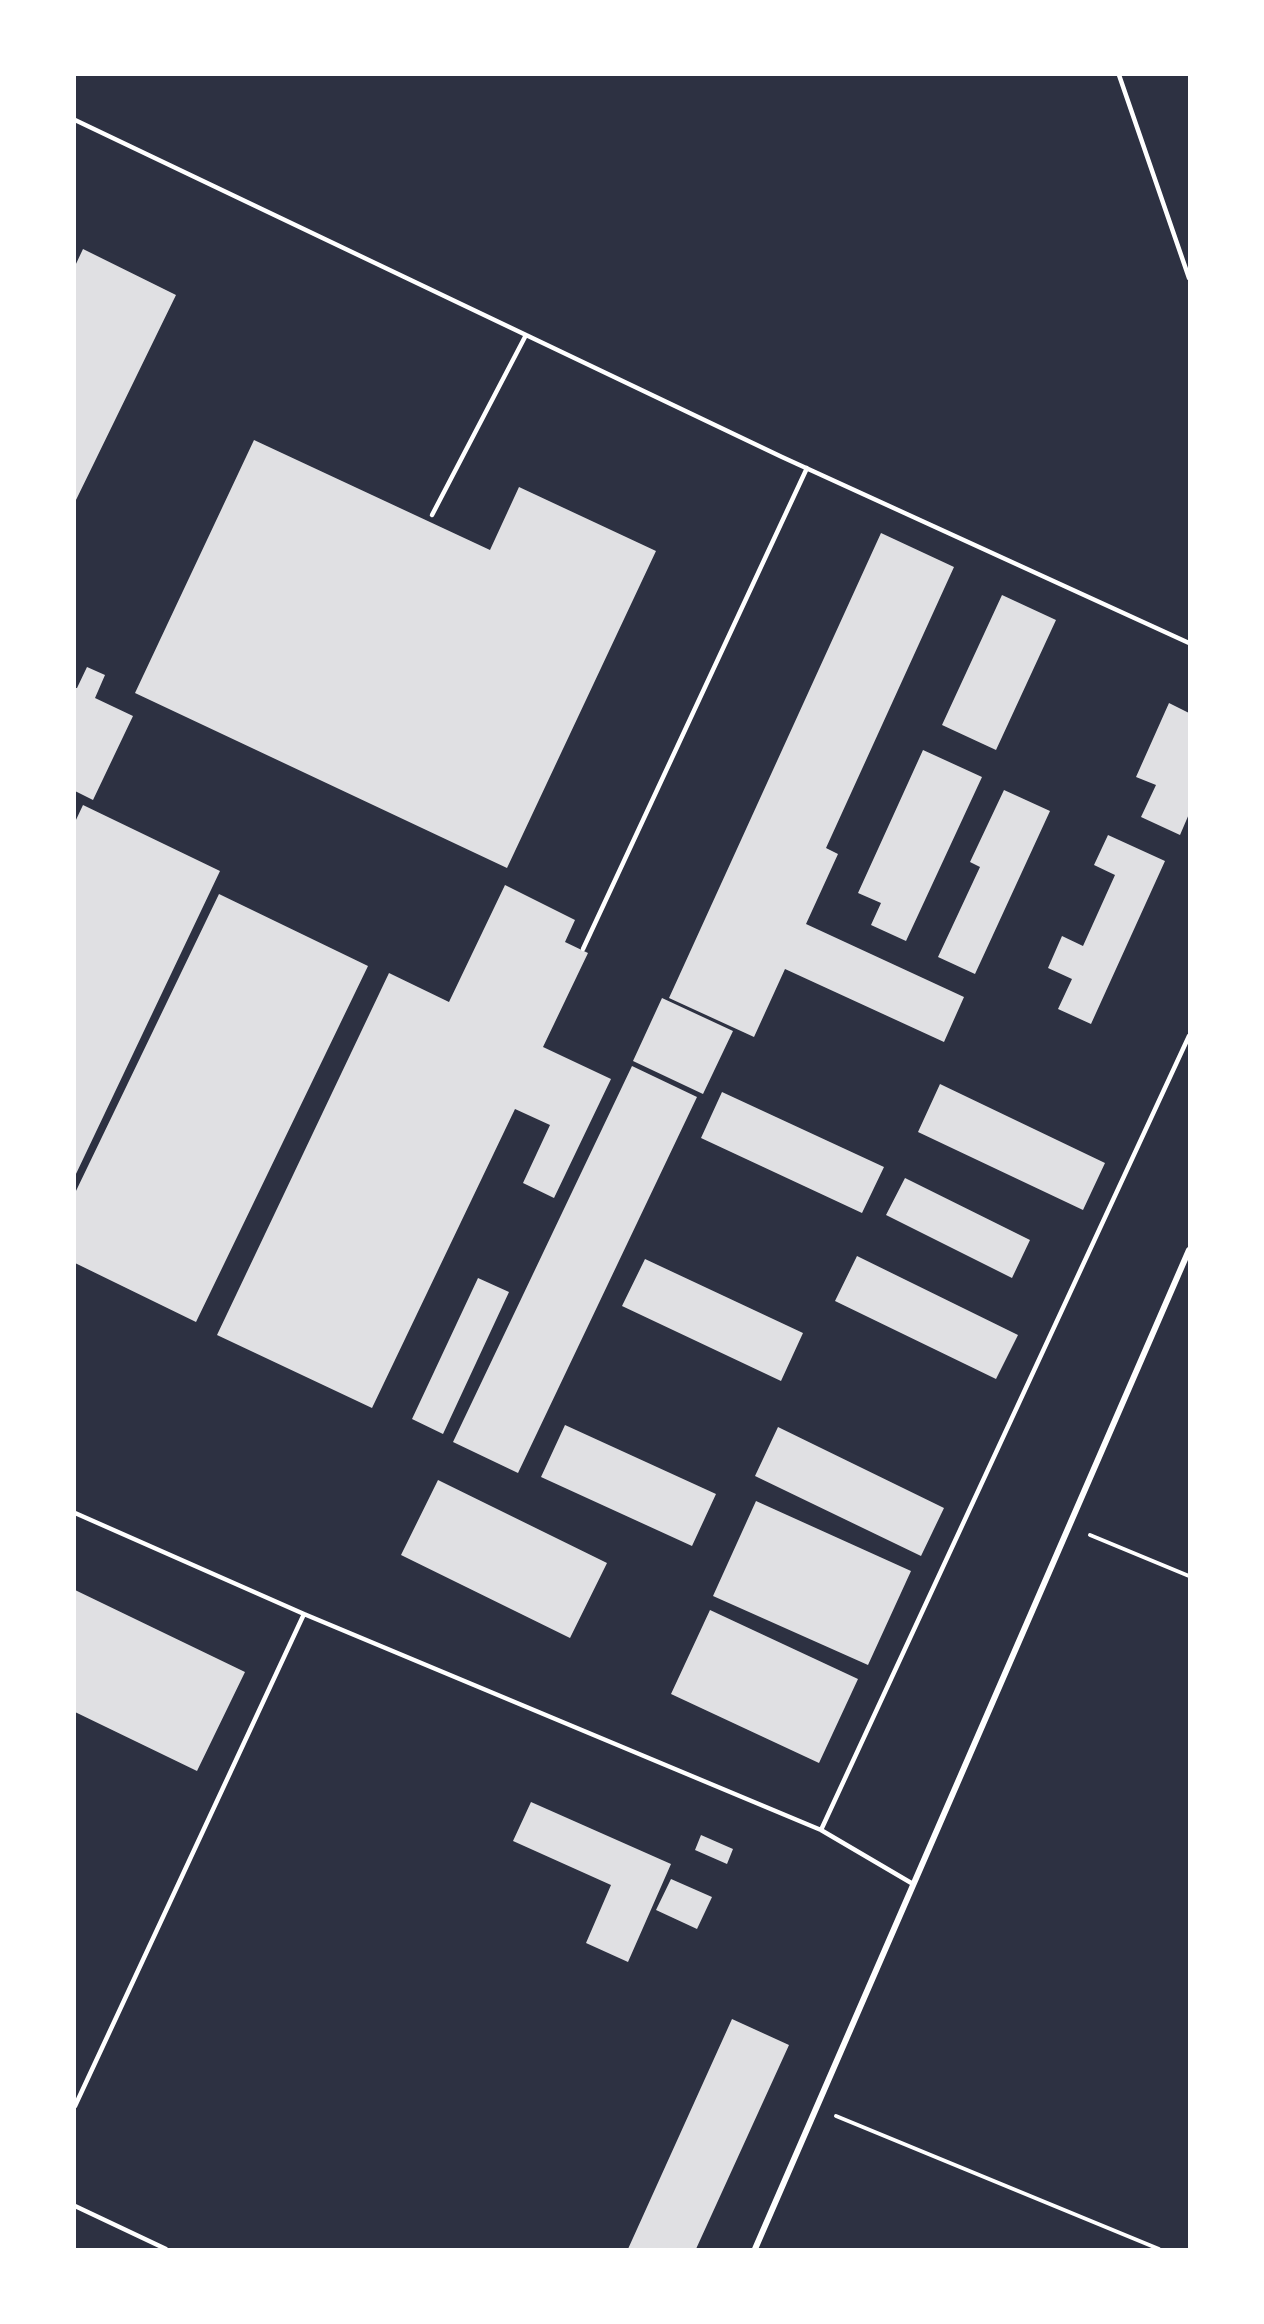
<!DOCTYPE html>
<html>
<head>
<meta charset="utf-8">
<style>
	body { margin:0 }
	#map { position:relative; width:1264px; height:2324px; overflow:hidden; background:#2d3142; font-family:Signika,sans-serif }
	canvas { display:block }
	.frame { position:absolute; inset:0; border:76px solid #fff; pointer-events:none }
</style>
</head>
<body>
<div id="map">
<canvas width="1264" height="2324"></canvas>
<div class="frame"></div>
</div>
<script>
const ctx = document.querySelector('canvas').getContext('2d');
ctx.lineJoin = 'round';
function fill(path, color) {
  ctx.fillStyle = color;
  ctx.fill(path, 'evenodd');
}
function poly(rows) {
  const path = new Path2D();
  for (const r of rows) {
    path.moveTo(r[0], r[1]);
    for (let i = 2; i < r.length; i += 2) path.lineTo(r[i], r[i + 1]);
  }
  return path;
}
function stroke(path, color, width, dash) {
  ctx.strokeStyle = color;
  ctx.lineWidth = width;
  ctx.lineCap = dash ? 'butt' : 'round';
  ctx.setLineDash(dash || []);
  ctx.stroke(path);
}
fill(poly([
	[83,249,176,295,75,502,75,266],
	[254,440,490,550,519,487,656,551,507,868,135,693],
	[881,533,954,567,826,848,838,854,806,924,964,997,944,1042,785,969,754,1037,669,998],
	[1002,595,1056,620,996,750,942,725],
	[87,667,105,675,95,698,133,716,93,800,75,791,75,688,77,688],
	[1169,703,1189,713,1189,814,1180,835,1141,817,1156,785,1136,777],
	[923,750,982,777,906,941,871,925,881,903,858,893],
	[1004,790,1050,811,975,974,938,957,980,867,970,862],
	[83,805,220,871,75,1176,75,822],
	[1108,835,1165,861,1091,1024,1058,1009,1072,979,1048,968,1062,936,1083,946,1115,875,1094,865],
	[505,885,575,920,565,942,588,953,543,1047,611,1079,554,1198,523,1183,550,1125,515,1109,372,1408,217,1335,389,973,449,1002],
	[219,894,368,966,196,1322,75,1263,75,1193],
	[662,998,733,1031,703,1094,633,1061],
	[632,1066,697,1097,518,1473,453,1442],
	[940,1084,1105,1163,1083,1210,918,1132],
	[722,1092,884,1167,862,1213,701,1138],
	[905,1178,1030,1240,1012,1278,886,1215],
	[857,1256,1018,1335,996,1379,835,1301],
	[645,1259,803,1333,781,1381,622,1306],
	[478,1278,509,1292,443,1434,412,1419],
	[565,1425,716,1494,692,1546,541,1477],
	[778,1427,944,1508,921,1556,755,1476],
	[438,1480,607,1563,570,1638,401,1555],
	[756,1501,911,1571,868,1665,713,1596],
	[75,1590,245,1672,197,1771,75,1712],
	[710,1610,858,1679,819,1763,671,1694],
	[531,1802,671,1864,628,1962,586,1943,611,1885,513,1841],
	[701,1835,733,1849,727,1864,695,1850],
	[671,1879,712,1897,697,1929,656,1910],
	[732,2019,789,2045,696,2249,628,2249]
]), '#e0e0e3');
stroke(poly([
	[1090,1535,1189,1576],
	[836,2116,1159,2249]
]), '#fff', 4);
stroke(poly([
	[1119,75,1189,278],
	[75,120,782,457,1189,643],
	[432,515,526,335],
	[583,949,807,468],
	[75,1513,304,1614,821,1830,913,1884],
	[821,1830,1189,1036],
	[75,2106,304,1614],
	[75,2206,166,2249]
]), '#fff', 4.5);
stroke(poly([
	[755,2249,1189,1250]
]), '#fff', 6);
</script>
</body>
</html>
